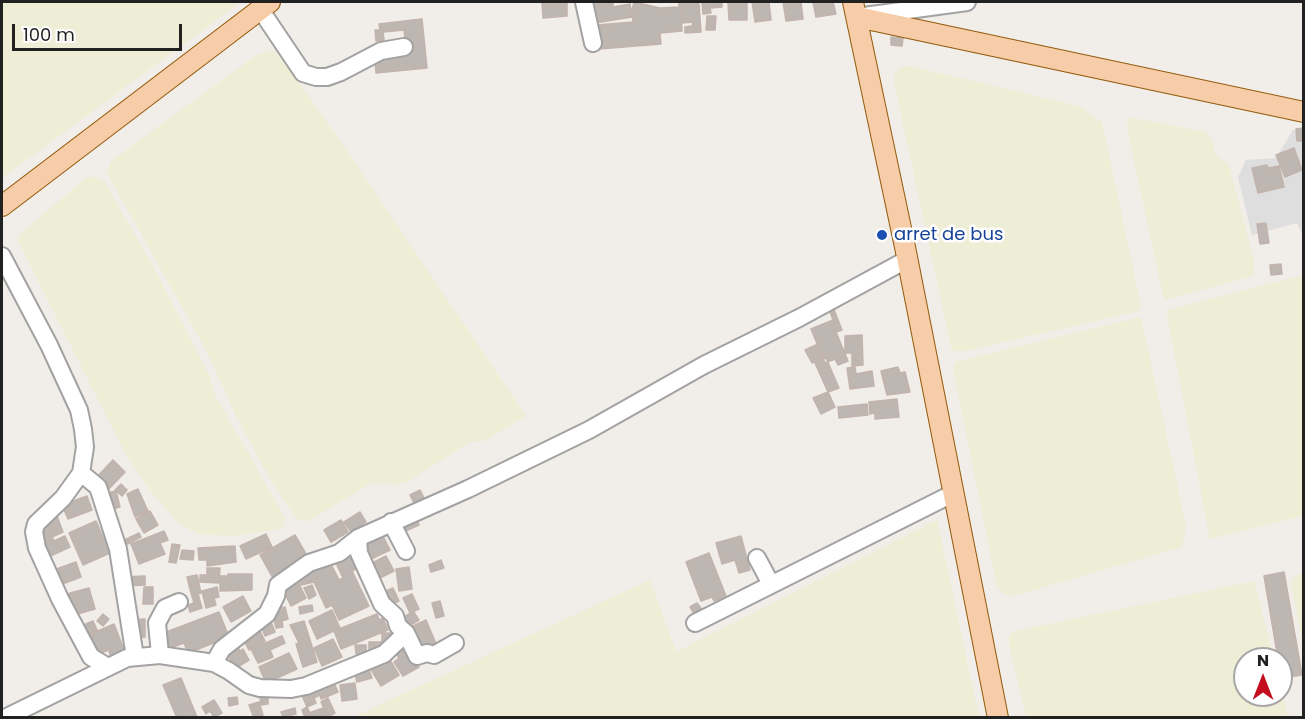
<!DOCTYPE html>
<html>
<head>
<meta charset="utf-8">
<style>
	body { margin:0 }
	#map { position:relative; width:1305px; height:719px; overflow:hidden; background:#f1ede8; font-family:Poppins,sans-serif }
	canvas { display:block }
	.frame { position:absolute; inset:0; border:3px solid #212121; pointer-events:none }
	.north { position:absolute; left:1233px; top:647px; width:60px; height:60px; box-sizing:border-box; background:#fff; border:2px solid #a6a6a6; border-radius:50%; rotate:0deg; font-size:16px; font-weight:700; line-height:24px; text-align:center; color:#212121 }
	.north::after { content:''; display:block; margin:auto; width:21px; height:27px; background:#c40e20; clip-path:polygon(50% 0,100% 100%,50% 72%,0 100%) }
	.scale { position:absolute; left:12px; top:24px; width:170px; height:27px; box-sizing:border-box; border:3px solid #212121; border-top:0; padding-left:8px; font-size:18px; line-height:21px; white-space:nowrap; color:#212121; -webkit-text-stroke:4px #fff; paint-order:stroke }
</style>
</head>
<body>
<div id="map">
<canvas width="1305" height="719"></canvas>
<div class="frame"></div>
<div class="north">N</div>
<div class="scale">100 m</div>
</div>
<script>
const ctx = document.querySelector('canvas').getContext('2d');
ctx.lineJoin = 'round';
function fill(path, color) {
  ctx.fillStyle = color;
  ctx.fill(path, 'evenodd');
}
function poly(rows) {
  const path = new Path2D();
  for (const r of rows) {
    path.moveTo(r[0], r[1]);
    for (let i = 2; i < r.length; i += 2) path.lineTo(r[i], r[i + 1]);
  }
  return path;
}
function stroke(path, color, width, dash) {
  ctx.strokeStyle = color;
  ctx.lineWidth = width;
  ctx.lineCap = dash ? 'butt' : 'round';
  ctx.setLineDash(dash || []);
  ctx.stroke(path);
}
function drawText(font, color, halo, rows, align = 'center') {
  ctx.font = font + ' Poppins,sans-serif';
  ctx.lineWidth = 5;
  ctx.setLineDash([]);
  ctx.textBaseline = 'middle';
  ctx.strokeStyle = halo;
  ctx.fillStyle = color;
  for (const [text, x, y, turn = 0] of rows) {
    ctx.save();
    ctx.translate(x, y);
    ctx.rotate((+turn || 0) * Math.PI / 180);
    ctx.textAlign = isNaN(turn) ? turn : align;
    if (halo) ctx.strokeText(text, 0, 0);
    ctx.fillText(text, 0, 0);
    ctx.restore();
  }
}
fill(poly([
	[1293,130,1303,131,1303,236,1297,223,1252,235,1238,177,1246,160,1276,158]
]), '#dfdede');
fill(poly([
	[2,2,241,2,2,178],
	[267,51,277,52,339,139,526,416,484,441,470,442,407,482,397,484,371,483,308,521,298,520,276,489,236,416,206,350,107,173,110,162,255,56],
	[909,66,1079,106,1102,122,1141,306,1138,311,966,351,952,351,894,82,895,74,900,68],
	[1128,117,1206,132,1213,143,1216,156,1229,165,1254,261,1254,276,1164,300,1127,128],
	[87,177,95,177,104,181,152,264,209,375,215,395,285,518,283,528,234,536,198,534,179,523,153,494,127,457,18,241,20,234],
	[1303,275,1303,516,1210,539,1167,315,1168,310],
	[1141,317,1186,526,1182,547,1013,596,1003,593,997,587,953,369,955,362],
	[937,520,979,717,353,717,650,580,676,652],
	[1303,573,1304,573,1303,646,1291,583,1296,575],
	[1254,581,1274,659,1245,659,1245,695,1281,695,1281,688,1288,717,1026,717,1008,639,1011,632]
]), '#eeedd5');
const building = poly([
	[542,2,567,2,567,16,543,18,542,2],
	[592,2,613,2,613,7,630,4,632,17,595,23,592,2],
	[634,2,660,8,679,7,679,2,697,2,699,4,701,32,685,33,685,27,692,26,693,22,682,23,681,10,682,31,660,33,661,44,599,49,597,25,633,22,632,11,634,2],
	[702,2,722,2,722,7,710,8,711,13,703,14,702,2],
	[728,2,747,2,747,20,729,20,728,2],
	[752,2,769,2,771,20,755,22,752,2],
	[783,2,801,2,803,19,786,21,783,2],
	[813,2,833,2,836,14,816,17,813,2],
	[707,16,716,16,715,30,706,30,707,16],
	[422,19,427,68,376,73,375,58,407,55,404,30,383,32,384,40,376,41,375,30,380,30,379,24,422,19],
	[891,37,903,38,902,46,891,45,891,37],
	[1304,128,1304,141,1297,141,1296,129,1304,128],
	[1294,148,1302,170,1285,177,1276,155,1294,148],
	[1267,165,1268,168,1279,166,1284,187,1258,193,1252,168,1267,165],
	[1266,223,1269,243,1260,244,1257,224,1266,223],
	[1281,264,1282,274,1271,275,1270,265,1281,264],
	[833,307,842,330,836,332,848,361,838,365,835,359,825,363,811,329,833,320,829,309,833,307],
	[862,335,863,365,852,366,852,353,845,353,845,336,862,335],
	[816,345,822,359,812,363,805,350,816,345],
	[826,358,839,388,828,392,815,363,826,358],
	[855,367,856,374,872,371,874,386,850,389,847,368,855,367],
	[898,367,900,373,905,372,910,392,887,395,881,371,898,367],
	[828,392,835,407,821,414,813,398,828,392],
	[897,399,899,417,875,419,875,413,870,414,869,402,897,399],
	[867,404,868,415,839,418,838,407,867,404],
	[113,460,125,472,106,492,93,481,113,460],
	[121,484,127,490,122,496,115,490,121,484],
	[138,489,148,511,135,517,127,494,138,489],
	[420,490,424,498,414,503,410,495,420,490],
	[116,491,120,507,101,512,97,495,116,491],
	[87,496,92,510,68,519,62,505,87,496],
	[150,511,158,525,144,533,136,519,150,511],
	[360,512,366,522,351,532,344,522,360,512],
	[415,515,419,525,401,533,397,521,415,515],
	[57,516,63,532,52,537,54,541,65,536,70,547,46,558,32,527,57,516],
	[341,520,348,532,331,542,324,530,341,520],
	[96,521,110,553,83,565,69,533,96,521],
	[164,531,168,540,160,543,165,554,139,564,131,544,164,531],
	[139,533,141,537,118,549,116,544,139,533],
	[266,534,272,547,246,559,240,546,266,534],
	[382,534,390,550,367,561,359,545,382,534],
	[295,535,309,559,274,580,260,555,295,535],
	[741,536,750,570,739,573,735,560,722,564,716,543,741,536],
	[172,544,180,545,176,563,169,562,172,544],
	[235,546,236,562,207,566,207,560,199,560,198,548,235,546],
	[182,550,194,551,193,560,180,559,182,550],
	[709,553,726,596,714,601,712,597,701,601,686,562,709,553],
	[349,554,356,569,352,571,369,606,339,620,332,605,326,608,314,582,301,585,298,575,330,562,339,580,343,578,335,561,349,554],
	[386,556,394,571,380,578,372,563,386,556],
	[441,560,444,568,431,572,429,565,441,560],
	[76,562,81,577,57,586,51,571,76,562],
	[409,567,412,589,399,591,396,569,409,567],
	[207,568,220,568,219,583,200,582,200,575,207,575,207,568],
	[1284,572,1302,675,1282,678,1281,659,1278,659,1264,576,1284,572],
	[228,574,252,574,252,590,220,591,220,576,228,576,228,574],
	[197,575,199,583,189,585,187,577,197,575],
	[145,576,145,585,123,586,123,577,145,576],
	[297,580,306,598,291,606,282,588,297,580],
	[199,584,201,593,198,594,202,608,190,612,188,605,194,603,189,586,199,584],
	[312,585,316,595,309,599,304,588,312,585],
	[144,587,153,587,153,604,143,604,144,587],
	[217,587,219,597,214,598,216,605,206,608,202,591,217,587],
	[89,588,95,609,74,615,71,601,65,602,63,595,89,588],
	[393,588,399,601,387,606,381,593,393,588],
	[412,594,419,609,410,613,403,598,412,594],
	[243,596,251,611,231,622,223,607,243,596],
	[440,601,444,616,436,618,432,603,440,601],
	[697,603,703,611,695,616,690,607,697,603],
	[312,605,313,611,300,614,299,607,312,605],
	[285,607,288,619,282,621,283,627,276,628,272,610,285,607],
	[332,610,340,628,317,639,309,621,332,610],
	[413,611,419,620,406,628,401,619,413,611],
	[219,612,229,637,188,653,184,643,167,649,161,634,219,612],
	[103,614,109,619,103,626,97,621,103,614],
	[377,614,379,620,383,618,388,630,341,649,334,631,377,614],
	[269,617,275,632,265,636,259,621,269,617],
	[145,619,145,637,130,638,129,620,145,619],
	[426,620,437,646,422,652,407,629,426,620],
	[93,621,97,630,85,636,81,626,93,621],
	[304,621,317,662,303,667,296,644,299,643,290,625,304,621],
	[114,624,124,650,110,655,109,650,98,654,91,634,114,624],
	[258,627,265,641,249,650,242,637,258,627],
	[382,633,391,633,385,649,369,650,369,642,382,642,382,633],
	[282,636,285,643,270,650,273,657,258,663,251,649,282,636],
	[333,639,342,657,322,666,314,648,333,639],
	[404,642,419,667,403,676,394,662,399,658,393,648,404,642],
	[355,645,366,645,367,660,360,660,360,654,356,654,355,645],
	[237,646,240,651,243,649,249,660,236,668,226,653,237,646],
	[289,653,297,669,266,683,259,667,289,653],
	[387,655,399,675,381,686,369,666,387,655],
	[369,670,372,678,357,682,355,674,369,670],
	[181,678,197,717,196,718,177,718,163,685,181,678],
	[332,678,338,692,321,699,320,695,314,698,316,703,307,707,300,691,332,678],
	[355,683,357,699,342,701,340,685,355,683],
	[237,697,238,704,229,706,228,698,237,697],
	[260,697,268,697,268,704,261,705,260,697],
	[328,698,335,713,328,717,321,702,328,698],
	[214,700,222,713,214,717,210,711,206,714,202,707,214,700],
	[259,702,263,715,254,718,249,705,259,702],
	[307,707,312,717,311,718,305,718,302,710,307,707],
	[295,708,296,714,283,717,281,712,295,708],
	[323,708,327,717,311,718,309,713,323,708]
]);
fill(building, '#beb6b1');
stroke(building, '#c2b3ac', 1.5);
const minor = poly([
	[584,2,593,43],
	[260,9,303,73,316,77,327,77,341,72,381,51,404,47],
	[864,16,967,2],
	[2,256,49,345,79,410,83,429,85,447,81,473,63,498,36,524,34,532,37,548,60,599,91,657,108,667],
	[81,473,98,487,118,549,135,657],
	[391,522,406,551],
	[358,538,359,553,382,604,395,616,398,626,406,633],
	[757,558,771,584],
	[695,623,954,493],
	[160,655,157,623,165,608,179,602],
	[214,663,229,671,249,685,260,688,291,689,306,686,384,654,406,633,417,656,427,653,434,655,455,643],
	[5,718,127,658,160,655,214,663,222,649,267,614,276,596,278,585,309,563,339,553,358,538,468,489,589,430,704,365,799,318,908,259]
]);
const major = poly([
	[853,2,905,247,998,718],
	[857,17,1304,112],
	[2,206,270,2]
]);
stroke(minor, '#a2a2a2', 20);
stroke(major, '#94590a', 22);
stroke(minor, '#fff', 16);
stroke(major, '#f6cda8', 20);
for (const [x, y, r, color] of [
	[882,235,6,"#1a4fb4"]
]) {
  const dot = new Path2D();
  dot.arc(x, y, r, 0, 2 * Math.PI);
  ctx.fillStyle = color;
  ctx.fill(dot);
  stroke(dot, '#fff', 2);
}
drawText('18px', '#164399', '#fff', [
	["arret de bus",894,235]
], 'left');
</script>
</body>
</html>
